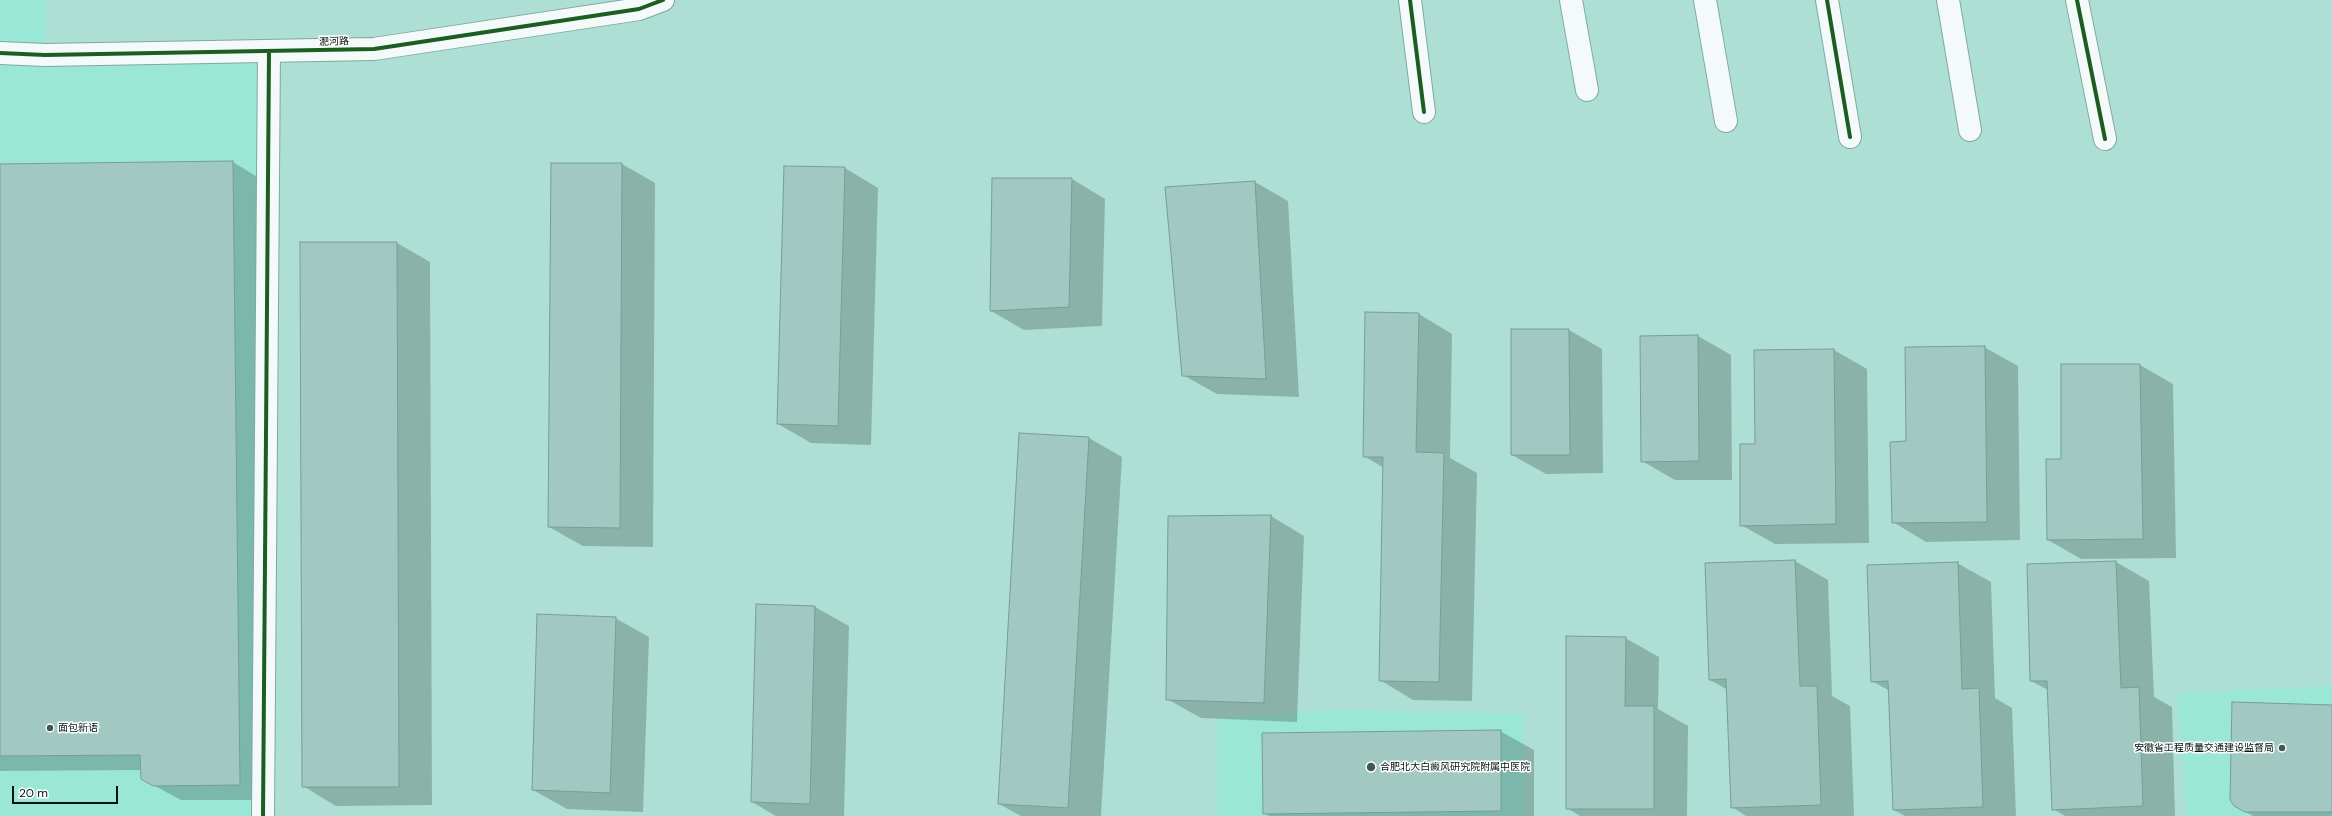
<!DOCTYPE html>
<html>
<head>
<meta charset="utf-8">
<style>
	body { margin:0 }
	#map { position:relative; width:2332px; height:816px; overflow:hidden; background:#aedfd4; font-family:"DM Sans",sans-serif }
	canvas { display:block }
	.scale { position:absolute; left:12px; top:786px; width:106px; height:18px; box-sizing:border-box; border:2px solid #00140f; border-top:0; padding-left:5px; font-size:12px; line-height:14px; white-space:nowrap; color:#00140f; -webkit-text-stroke:3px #fff; paint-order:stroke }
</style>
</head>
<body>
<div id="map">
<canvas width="2332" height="816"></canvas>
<div class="scale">20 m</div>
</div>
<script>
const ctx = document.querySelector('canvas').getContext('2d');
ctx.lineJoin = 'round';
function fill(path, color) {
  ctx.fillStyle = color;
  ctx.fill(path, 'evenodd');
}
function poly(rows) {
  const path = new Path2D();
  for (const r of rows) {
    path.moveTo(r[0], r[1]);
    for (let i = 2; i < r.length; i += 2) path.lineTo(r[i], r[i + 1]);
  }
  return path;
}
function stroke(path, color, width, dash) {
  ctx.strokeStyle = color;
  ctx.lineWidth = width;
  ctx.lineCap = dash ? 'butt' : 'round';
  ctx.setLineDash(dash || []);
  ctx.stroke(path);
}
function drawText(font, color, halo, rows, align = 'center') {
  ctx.font = font + ' "DM Sans","Noto Sans SC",sans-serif';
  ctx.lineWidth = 3;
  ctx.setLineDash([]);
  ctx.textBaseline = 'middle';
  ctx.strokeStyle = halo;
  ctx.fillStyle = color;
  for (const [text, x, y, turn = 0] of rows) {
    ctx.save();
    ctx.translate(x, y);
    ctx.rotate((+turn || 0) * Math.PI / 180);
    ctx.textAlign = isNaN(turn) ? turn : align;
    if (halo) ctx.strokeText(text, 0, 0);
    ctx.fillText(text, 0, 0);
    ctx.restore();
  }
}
fill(poly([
	[0,0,47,0,45,54,269,51,263,816,0,816],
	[2332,686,2332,816,2187,816,2177,693],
	[1343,710,1523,714,1525,816,1217,816,1217,718]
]), '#9ae7d6');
fill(poly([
	[233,162,259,178,267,800,181,800,142,779,141,770,0,771,0,165],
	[622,164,655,183,653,547,583,546,549,527],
	[845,168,878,188,871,445,811,443,778,424],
	[1072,179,1105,199,1102,326,1024,330,991,311],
	[1255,182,1288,201,1299,397,1217,394,1183,375],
	[397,243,430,262,432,805,336,806,303,786],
	[1419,314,1452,334,1450,458,1477,473,1472,701,1413,700,1380,680,1384,468,1364,456],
	[1569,330,1602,349,1603,473,1546,474,1512,455],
	[1698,336,1731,355,1732,480,1675,480,1642,461],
	[1984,347,2018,366,2020,540,1926,542,1893,522,1907,442],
	[1834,350,1867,369,1869,543,1775,544,1741,525,1756,445],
	[2062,365,2140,365,2173,384,2176,558,2081,559,2048,540,2062,460],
	[1089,438,1122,457,1101,816,1021,816,999,804],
	[1271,516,1304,536,1297,722,1201,718,1167,699],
	[1795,561,1828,580,1832,696,1850,706,1854,816,1746,816,1732,807,1728,690,1710,680],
	[2116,562,2149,581,2154,697,2172,707,2175,816,2065,816,2053,809,2048,690,2031,681,2028,565],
	[1957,563,1991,582,1995,698,2012,708,2016,816,1905,816,1894,810,1890,691,1872,681],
	[757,605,815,607,849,626,844,816,776,816,752,802],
	[615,618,649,637,643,812,567,809,533,790],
	[1625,638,1659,657,1658,709,1688,726,1687,816,1580,816,1567,808],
	[2332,706,2332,816,2253,816,2235,806],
	[1500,731,1534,750,1534,816,1269,816,1264,813]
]), '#0003');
const building = poly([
	[233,161,240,785,153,786,141,779,140,755,0,756,0,164,233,161],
	[551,163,622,163,620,528,548,527,551,163],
	[784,166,845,167,838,426,777,424,784,166],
	[992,178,1072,178,1069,307,990,311,992,178],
	[1255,181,1266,379,1182,376,1165,187,1255,181],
	[300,242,397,242,399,787,302,787,300,242],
	[1365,312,1419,313,1416,452,1444,453,1439,682,1379,681,1383,457,1363,457,1365,312],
	[1511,329,1569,329,1570,455,1511,455,1511,329],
	[1698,335,1699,461,1641,462,1640,336,1698,335],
	[1985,346,1987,522,1892,523,1890,442,1906,441,1905,347,1985,346],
	[1834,349,1836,524,1740,526,1740,444,1755,444,1754,350,1834,349],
	[2061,364,2140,364,2143,539,2047,540,2046,459,2061,459,2061,364],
	[1019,433,1089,437,1068,808,998,804,1019,433],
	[1271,515,1264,703,1166,700,1168,516,1271,515],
	[1795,560,1800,686,1817,686,1821,805,1731,808,1726,679,1709,680,1705,563,1795,560],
	[2116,561,2121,688,2139,687,2143,806,2052,810,2047,681,2030,681,2027,564,2116,561],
	[1958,562,1962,689,1979,688,1983,807,1893,810,1888,681,1871,682,1867,565,1958,562],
	[756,604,815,606,810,804,751,802,756,604],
	[537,614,616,617,610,793,532,790,537,614],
	[1566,636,1626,637,1625,706,1654,706,1654,809,1566,809,1566,636],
	[2232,702,2332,705,2332,812,2245,812,2234,806,2230,800,2232,702],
	[1501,730,1501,811,1263,814,1262,733,1501,730]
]);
fill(building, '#a2c9c1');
stroke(building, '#769e96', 1);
const street = poly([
	[1410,0,1424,112],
	[1571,0,1587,90],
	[1705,0,1726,121],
	[1827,0,1850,137],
	[1948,0,1970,130],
	[2077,0,2105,139],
	[263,816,269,51]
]);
const secondary = poly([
	[0,53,45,55,374,49,639,9,663,0]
]);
stroke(street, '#80a8a0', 24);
stroke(secondary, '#80a8a0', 24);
stroke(street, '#f3faf9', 22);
stroke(secondary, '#f3faf9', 22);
stroke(poly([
	[1410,0,1424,112],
	[1827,0,1850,137],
	[2077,0,2105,139],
	[0,53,45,55,374,49,639,9,663,0],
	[263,816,269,51]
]), '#1b5e20', 4);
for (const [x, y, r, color] of [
	[50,728,4,"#3d5b54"],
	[2282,748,4,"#3d5b54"],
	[1371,767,5,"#3d5b54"]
]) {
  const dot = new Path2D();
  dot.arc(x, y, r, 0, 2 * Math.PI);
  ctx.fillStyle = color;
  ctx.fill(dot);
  stroke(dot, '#fff', 1.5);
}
drawText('10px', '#00140f', '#fff', [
	["淝河路",334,42,-1]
]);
drawText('10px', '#00140f', '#fff', [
	["面包新语",58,728],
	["安徽省工程质量交通建设监督局",2274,748,"right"],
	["合肥北大白癜风研究院附属中医院",1380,767]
], 'left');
</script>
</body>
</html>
